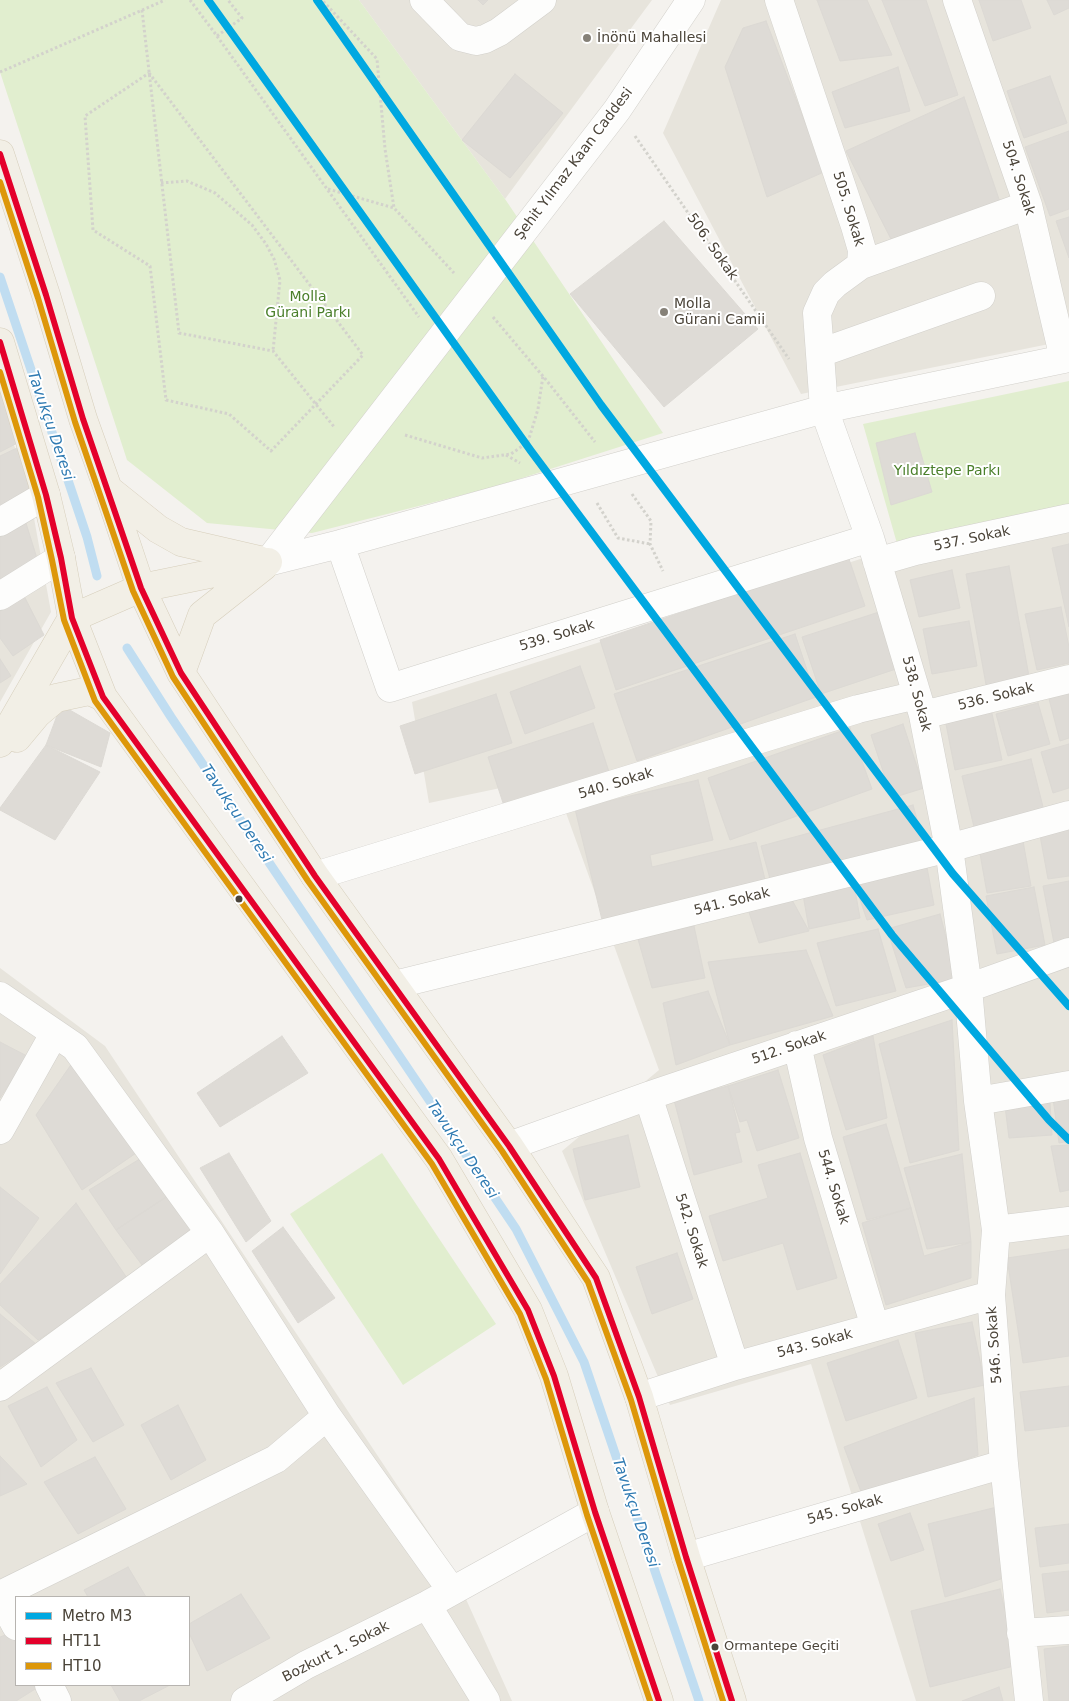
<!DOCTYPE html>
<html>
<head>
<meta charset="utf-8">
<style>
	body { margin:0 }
	#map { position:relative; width:1069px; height:1701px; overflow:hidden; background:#f4f2ee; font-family:"DejaVu Sans",sans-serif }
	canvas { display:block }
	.legend { position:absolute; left:15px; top:1596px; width:175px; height:90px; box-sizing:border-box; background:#fff; border:1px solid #b7b4b0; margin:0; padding:6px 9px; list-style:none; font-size:15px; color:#4b4439 }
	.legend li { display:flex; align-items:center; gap:10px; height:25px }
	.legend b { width:25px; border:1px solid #b7b4b0 }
</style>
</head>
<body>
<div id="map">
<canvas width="1069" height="1701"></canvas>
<ul class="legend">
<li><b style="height:6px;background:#00a8e1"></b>Metro M3</li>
<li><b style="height:6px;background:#e4002b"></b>HT11</li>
<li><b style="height:6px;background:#dd9709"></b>HT10</li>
</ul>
</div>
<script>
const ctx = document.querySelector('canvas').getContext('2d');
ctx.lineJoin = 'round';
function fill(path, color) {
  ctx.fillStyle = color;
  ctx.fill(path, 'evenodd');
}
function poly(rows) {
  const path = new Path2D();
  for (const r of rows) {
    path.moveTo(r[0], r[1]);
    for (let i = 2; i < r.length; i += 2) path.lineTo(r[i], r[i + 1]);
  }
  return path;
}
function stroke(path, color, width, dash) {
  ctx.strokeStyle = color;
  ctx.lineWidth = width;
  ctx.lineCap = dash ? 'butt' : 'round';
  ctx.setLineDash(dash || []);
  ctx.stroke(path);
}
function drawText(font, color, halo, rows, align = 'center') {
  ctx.font = font + ' "DejaVu Sans",sans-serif';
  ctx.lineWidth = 4;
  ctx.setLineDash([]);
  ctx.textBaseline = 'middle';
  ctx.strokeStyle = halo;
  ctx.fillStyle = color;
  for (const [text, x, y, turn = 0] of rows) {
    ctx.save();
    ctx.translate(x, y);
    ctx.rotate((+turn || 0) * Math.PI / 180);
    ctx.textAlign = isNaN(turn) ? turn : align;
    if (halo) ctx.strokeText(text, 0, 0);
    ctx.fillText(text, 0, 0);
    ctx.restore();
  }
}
fill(poly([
	[359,0,652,0,505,199],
	[721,0,1069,0,1069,340,801,394,663,133],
	[0,405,28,485,51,612,0,702],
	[1069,511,1069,1701,916,1701,811,1364,670,1405,562,1151,659,1070,553,777,429,803,412,702,898,547],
	[0,968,105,1046,451,1566,512,1701,0,1701],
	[16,1597,189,1597,189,1685,16,1685]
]), '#e7e4dc');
fill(poly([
	[0,0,359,0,505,199,663,433,494,487,312,533,207,523,127,460,0,72],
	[1069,381,1069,511,898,547,863,424],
	[382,1153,496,1324,403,1385,290,1214]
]), '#e1eecf');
stroke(poly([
	[0,277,87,537,97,576],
	[127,648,171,717,516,1229,584,1362,699,1701]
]), '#c0ddf1', 9);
const building = poly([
	[478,0,488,0,483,5,478,0],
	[817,0,867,0,892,55,840,61,817,0],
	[882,0,926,0,958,95,925,106,882,0],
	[979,0,1021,0,1031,28,993,41,979,0],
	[1047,0,1069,0,1069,8,1054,15,1047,0],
	[766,21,824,172,767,197,725,67,743,28,766,21],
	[898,67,910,111,845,128,832,92,898,67],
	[515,74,563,113,510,178,462,140,515,74],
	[1050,76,1067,123,1024,138,1007,91,1050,76],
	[964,97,1001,205,892,241,846,151,964,97],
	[1069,131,1069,209,1050,216,1025,147,1069,131],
	[1069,217,1069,258,1056,221,1069,217],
	[664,221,758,329,664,407,570,294,664,221],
	[0,386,27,438,0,452,0,386],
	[915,433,932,492,891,505,876,443,915,433],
	[17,448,39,489,0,510,0,456,17,448],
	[25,520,40,568,0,590,0,537,25,520],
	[1069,544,1069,627,1052,548,1069,544],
	[848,556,865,606,616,690,600,640,848,556],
	[1009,566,1030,682,987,690,966,574,1009,566],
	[952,570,960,608,919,617,910,580,952,570],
	[24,596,44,635,13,656,0,638,0,611,24,596],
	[1061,607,1069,647,1069,663,1037,670,1025,614,1061,607],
	[879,612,899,668,821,694,802,637,879,612],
	[969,621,977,666,932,674,923,629,969,621],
	[795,634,816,697,637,761,614,694,795,634],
	[0,659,11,676,0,683,0,659],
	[580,666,595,708,525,734,510,692,580,666],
	[1069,690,1069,738,1060,741,1048,695,1069,690],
	[496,694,512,743,415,774,400,726,496,694],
	[1038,703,1050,744,1008,756,996,714,1038,703],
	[61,705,110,733,101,767,46,745,61,705],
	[991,709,1002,760,955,770,945,719,991,709],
	[593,723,611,778,506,812,488,757,593,723],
	[903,724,924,788,892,798,871,735,903,724],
	[850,728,872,789,730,840,708,778,850,728],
	[1069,744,1069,788,1053,793,1041,752,1069,744],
	[46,745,100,772,55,840,0,810,0,808,46,745],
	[1031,759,1044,811,974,827,962,776,1031,759],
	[698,780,713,840,650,855,652,867,756,842,767,888,604,928,575,809,698,780],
	[913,805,924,845,772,886,761,846,913,805],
	[1069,824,1069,876,1048,879,1039,830,1069,824],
	[1023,841,1031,886,987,893,979,848,1023,841],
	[926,862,934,905,867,920,853,879,926,862],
	[853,879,860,918,809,929,802,889,853,879],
	[1069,881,1069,940,1054,943,1043,886,1069,881],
	[1034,887,1045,945,997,954,986,896,1034,887],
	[791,898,809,931,759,943,749,912,791,898],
	[940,914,957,979,906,988,887,929,940,914],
	[694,926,705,978,652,988,638,939,694,926],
	[878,929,896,991,836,1006,817,943,878,929],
	[806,950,833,1016,730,1045,708,962,806,950],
	[708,991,730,1045,676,1065,663,1003,708,991],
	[952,1020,959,1150,910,1163,879,1044,952,1020],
	[282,1036,308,1073,220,1127,197,1093,282,1036],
	[873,1036,887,1118,846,1130,823,1055,873,1036],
	[0,1042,27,1056,0,1098,0,1042],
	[75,1059,142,1149,82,1190,36,1115,75,1059],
	[778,1070,799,1138,757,1151,747,1120,740,1122,728,1086,778,1070],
	[728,1086,740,1132,735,1133,742,1162,694,1175,674,1100,728,1086],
	[1069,1096,1069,1141,1059,1143,1053,1098,1069,1096],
	[1050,1103,1052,1135,1009,1138,1005,1106,1050,1103],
	[886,1124,911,1208,867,1220,843,1137,886,1124],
	[628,1135,640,1187,585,1200,573,1149,628,1135],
	[1069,1145,1069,1190,1060,1192,1051,1146,1069,1145],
	[229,1153,271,1221,246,1242,200,1168,229,1153],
	[800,1153,837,1278,797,1290,783,1243,723,1261,709,1216,768,1198,758,1165,800,1153],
	[962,1154,971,1242,927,1249,904,1168,962,1154],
	[143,1157,169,1195,116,1230,89,1190,143,1157],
	[0,1187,39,1218,0,1274,0,1187],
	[174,1192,199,1230,145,1269,116,1230,174,1192],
	[76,1203,129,1281,38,1340,0,1305,0,1284,76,1203],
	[911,1208,924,1256,971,1242,971,1278,886,1305,862,1223,911,1208],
	[283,1227,335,1298,298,1323,252,1251,283,1227],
	[1069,1249,1069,1356,1023,1363,1007,1258,1069,1249],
	[677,1253,693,1299,652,1314,636,1267,677,1253],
	[0,1314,36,1344,0,1367,0,1314],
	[972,1322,985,1385,928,1397,915,1333,972,1322],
	[898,1340,917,1398,846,1421,827,1363,898,1340],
	[91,1368,124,1425,93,1442,56,1383,91,1368],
	[1069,1386,1069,1426,1025,1431,1020,1392,1069,1386],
	[47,1387,77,1440,41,1467,8,1406,47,1387],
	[974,1398,978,1455,863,1497,844,1447,974,1398],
	[178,1405,206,1460,171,1480,141,1425,178,1405],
	[0,1456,27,1484,0,1496,0,1456],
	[95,1457,126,1509,78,1534,44,1482,95,1457],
	[1001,1506,1001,1579,945,1597,928,1524,1001,1506],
	[910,1513,924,1550,891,1561,878,1524,910,1513],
	[1069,1524,1069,1563,1040,1567,1035,1528,1069,1524],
	[128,1567,146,1597,88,1597,84,1590,128,1567],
	[1069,1571,1069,1610,1047,1613,1042,1574,1069,1571],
	[1000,1589,1018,1665,930,1687,911,1611,1000,1589],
	[241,1594,270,1638,207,1671,189,1633,189,1624,241,1594],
	[11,1633,16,1643,16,1685,39,1685,40,1686,16,1701,0,1701,0,1637,11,1633],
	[1069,1646,1069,1701,1049,1701,1044,1649,1069,1646],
	[111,1685,170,1685,139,1701,120,1701,111,1685],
	[999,1687,1003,1701,962,1701,999,1687]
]);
fill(building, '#dedbd6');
stroke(building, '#dcd9d4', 1);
const minor = poly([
	[424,0,460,37,476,41,485,39,499,32,542,0],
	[779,0,855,226,862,250,861,265,835,284,826,293,817,313,824,409,870,538,923,715,949,848,968,988,978,1101,996,1230,991,1295,1004,1464,1029,1701],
	[957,0,1028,205,1064,359],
	[861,265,1028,205],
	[820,353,981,296],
	[0,522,46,495],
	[340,544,390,688,870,538],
	[268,562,340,544,824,409,1069,358],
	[268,562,617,110,691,0],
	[877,562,915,551,1069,518],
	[0,596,61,558],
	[923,715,1069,679],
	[315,876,858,709,917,695],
	[394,985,949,848,1069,815],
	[0,996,75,1047,210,1233,327,1416,276,1459,0,1595],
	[797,1045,818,1138,875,1327],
	[648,1096,735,1366],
	[978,1101,1069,1085],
	[0,1130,54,1034],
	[509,1146,648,1096,968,988,1069,952],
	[996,1230,1069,1221],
	[0,1387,210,1233],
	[639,1397,735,1366,991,1295],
	[327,1416,452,1591],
	[686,1557,1004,1464],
	[0,1596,16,1626],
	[427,1605,486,1701],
	[1021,1633,1069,1630],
	[49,1685,57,1701],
	[245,1701,306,1665,427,1605,595,1512]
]);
const major = poly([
	[0,154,46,295,83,419,108,489,141,588,181,673,315,876,509,1146,596,1278,639,1397,686,1557,732,1701],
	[0,342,46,495,61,558,72,618,103,697,439,1159,528,1310,554,1376,595,1512,659,1701],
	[108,489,158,529,181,542,259,560],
	[181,673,202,615,264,566],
	[17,738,37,714,56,698,89,691,103,697],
	[0,743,72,618,141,588,268,562]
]);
stroke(minor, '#d2d0cb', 29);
stroke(major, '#d6cebb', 29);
stroke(poly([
	[190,0,217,36,419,317],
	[319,0,322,0,377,59,385,149,394,208,454,273],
	[142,10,179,333,273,351,335,428],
	[217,36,242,18,228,0],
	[0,72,165,0],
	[149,73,363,355,271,451,229,414,166,400,150,266,93,230,85,116,149,73],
	[635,136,789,359],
	[161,183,187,181,215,193,252,225,266,244,274,259,280,280,273,351],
	[328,189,394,208],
	[493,317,547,381,595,442],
	[405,435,482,458,511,454,528,442,538,409,543,376],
	[506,455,520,463],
	[632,494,651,521,650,544,663,571],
	[597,503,618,538,650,544]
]), '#d3d2cc', 3, [2.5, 2.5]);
stroke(minor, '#fdfdfc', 28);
stroke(major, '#f2efe6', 28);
stroke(poly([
	[0,154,46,295,83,419,141,588,181,673,315,876,509,1146,596,1278,639,1397,686,1557,732,1701],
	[0,342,46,495,61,558,72,618,103,697,439,1159,528,1310,554,1376,595,1512,659,1701]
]), '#e4002b', 6);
stroke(poly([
	[0,182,38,298,75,422,133,591,173,677,308,881,502,1151,588,1282,631,1400,678,1559,723,1701],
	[0,372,38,497,52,560,64,620,95,701,432,1164,520,1314,546,1379,587,1515,650,1701]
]), '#dd9709', 6);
stroke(poly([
	[208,0,531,451,892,935,1049,1120,1069,1140],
	[317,0,601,405,953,874,1069,1006]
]), '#00a8e1', 8);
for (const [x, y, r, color] of [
	[587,38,5,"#868178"],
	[664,312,5,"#868178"],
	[239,899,4.5,"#4b4439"],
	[715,1647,4.5,"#4b4439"]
]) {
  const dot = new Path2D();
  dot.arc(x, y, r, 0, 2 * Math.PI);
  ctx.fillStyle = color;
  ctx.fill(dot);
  stroke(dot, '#fff', 2);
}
drawText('13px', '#4b4439', '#fff', [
	["Ormantepe Geçiti",724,1647]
], 'left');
drawText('14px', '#4b4439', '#fff', [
	["İnönü Mahallesi",597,38],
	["Molla",674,304],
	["Gürani Camii",674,320]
], 'left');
drawText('14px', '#4b4439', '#fff', [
	["Şehit Yılmaz Kaan Caddesi",574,164,-53],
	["504. Sokak",1018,178,72],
	["505. Sokak",848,209,73],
	["506. Sokak",712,247,55],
	["537. Sokak",972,539,-12],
	["539. Sokak",557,636,-17],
	["538. Sokak",916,694,75],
	["536. Sokak",996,697,-14],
	["540. Sokak",616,784,-17],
	["541. Sokak",732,902,-14],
	["512. Sokak",789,1048,-19],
	["544. Sokak",833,1187,73],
	["542. Sokak",691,1231,72],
	["543. Sokak",815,1344,-15],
	["546. Sokak",995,1345,-94],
	["545. Sokak",845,1510,-16],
	["Bozkurt 1. Sokak",336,1652,-27]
]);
drawText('14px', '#4a7f2a', '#fff', [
	["Molla",308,297],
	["Gürani Parkı",308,313],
	["Yıldıztepe Parkı",947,471]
]);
drawText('italic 15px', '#2e7ab2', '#fff', [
	["Tavukçu Deresi",50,426,71],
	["Tavukçu Deresi",236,814,56],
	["Tavukçu Deresi",462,1150,56],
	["Tavukçu Deresi",635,1513,71]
]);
</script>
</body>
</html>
